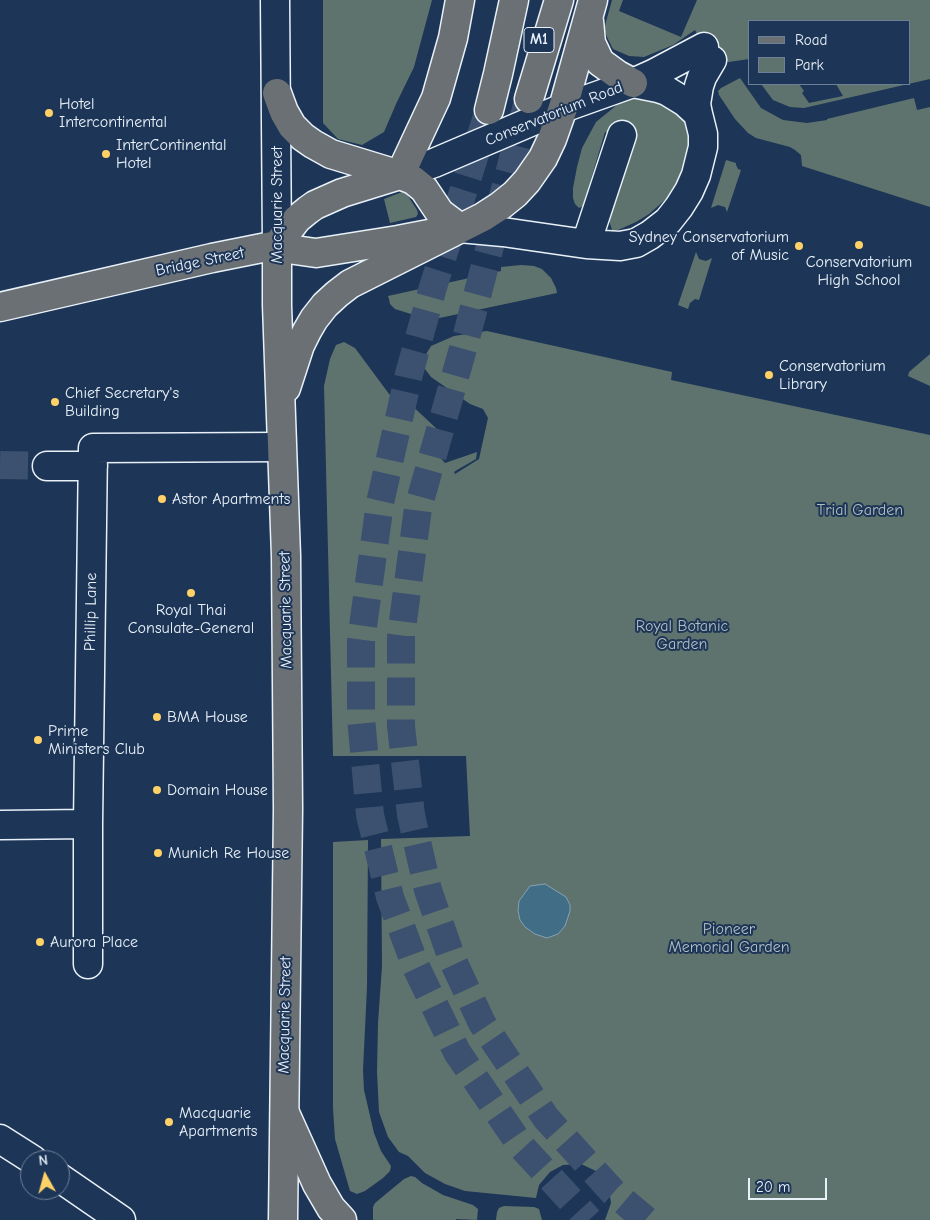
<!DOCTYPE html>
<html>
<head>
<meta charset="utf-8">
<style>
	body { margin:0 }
	#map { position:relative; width:930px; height:1220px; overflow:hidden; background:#1d3557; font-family:"Comic Neue",sans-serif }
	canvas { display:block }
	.legend { position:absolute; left:748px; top:20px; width:162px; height:65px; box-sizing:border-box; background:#1d3557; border:1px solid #6e8097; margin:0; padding:6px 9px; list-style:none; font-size:15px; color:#e8f1f8 }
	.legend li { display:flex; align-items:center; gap:10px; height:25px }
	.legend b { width:25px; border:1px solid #6e8097 }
	.north { position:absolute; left:20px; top:1150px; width:50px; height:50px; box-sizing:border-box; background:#1d3557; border:1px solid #6e8097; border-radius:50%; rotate:353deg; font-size:14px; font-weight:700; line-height:20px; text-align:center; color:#e8f1f8 }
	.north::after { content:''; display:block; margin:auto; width:18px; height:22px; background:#ffd166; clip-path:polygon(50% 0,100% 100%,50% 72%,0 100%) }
	.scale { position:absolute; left:748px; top:1178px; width:79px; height:22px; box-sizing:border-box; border:2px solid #e8f1f8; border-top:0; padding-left:6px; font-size:15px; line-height:18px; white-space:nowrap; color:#e8f1f8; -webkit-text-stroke:4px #1d3557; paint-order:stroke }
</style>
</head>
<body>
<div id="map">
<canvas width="930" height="1220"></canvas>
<ul class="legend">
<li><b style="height:6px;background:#6a7074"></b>Road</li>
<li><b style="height:14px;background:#5f736e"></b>Park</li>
</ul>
<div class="north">N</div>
<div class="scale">20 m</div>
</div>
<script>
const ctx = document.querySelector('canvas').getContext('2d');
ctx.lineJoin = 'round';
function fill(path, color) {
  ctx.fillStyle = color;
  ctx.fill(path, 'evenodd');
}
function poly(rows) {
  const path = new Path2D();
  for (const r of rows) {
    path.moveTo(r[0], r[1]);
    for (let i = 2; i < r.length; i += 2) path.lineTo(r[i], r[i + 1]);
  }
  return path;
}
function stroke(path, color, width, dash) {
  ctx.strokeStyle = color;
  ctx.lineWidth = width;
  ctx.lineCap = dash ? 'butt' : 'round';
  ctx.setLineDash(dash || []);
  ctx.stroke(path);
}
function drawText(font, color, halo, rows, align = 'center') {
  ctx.font = font + ' "Comic Neue",sans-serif';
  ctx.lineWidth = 4;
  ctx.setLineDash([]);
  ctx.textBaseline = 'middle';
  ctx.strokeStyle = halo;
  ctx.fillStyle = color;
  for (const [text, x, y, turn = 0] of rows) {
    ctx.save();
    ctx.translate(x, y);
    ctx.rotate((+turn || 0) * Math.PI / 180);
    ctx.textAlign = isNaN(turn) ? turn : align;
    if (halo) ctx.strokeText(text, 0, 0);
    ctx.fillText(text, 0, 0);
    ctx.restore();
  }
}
fill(poly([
	[323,0,432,0,414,67,396,104,384,132,362,145,338,139,323,123],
	[612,0,623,0,619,11,681,37,697,0,930,0,930,79,804,108,790,107,773,100,761,84,799,84,804,91,802,93,809,103,843,96,836,84,909,84,909,21,749,21,749,59,715,64,704,47,695,30,673,45,644,57,629,56,613,49,607,37,604,29],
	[740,78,761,108,783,120,807,123,827,120,827,119,914,98,917,110,930,107,930,207,802,166,801,155,795,150,790,147,756,138,748,133,735,119,719,95,718,91,721,88],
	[632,95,671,101,688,124,689,144,684,164,675,186,667,198,649,214,636,222,618,230,612,230,609,220,636,138,605,132,583,206,579,208,575,204,573,198,573,188,577,167,582,148,596,122,623,100],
	[726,160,736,163,736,165,738,169,741,170,727,212,725,207,718,205,711,208],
	[402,192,406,193,417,210,418,214,416,217,390,223,384,199],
	[696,252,699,259,706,261,712,258,699,300,695,299,690,303,688,309,678,305],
	[521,265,534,266,542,269,551,278,556,288,557,293,430,320,395,309,390,304,389,299,388,296,501,271,501,267],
	[487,331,672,372,671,380,930,435,930,1220,605,1220,611,1203,608,1183,598,1172,581,1164,563,1165,550,1172,539,1185,536,1198,465,1191,445,1184,425,1173,408,1156,399,1152,388,1137,379,1112,377,1072,378,1023,382,966,381,839,470,836,466,756,333,756,324,386,330,359,336,345,344,342,355,348,395,402,401,397,406,400,438,430,441,435,439,440,430,446,445,463,477,452,476,459,457,470,454,472,455,474,479,459,488,418,483,409,470,404,431,377,425,369,425,356,431,346,454,336],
	[930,354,930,386,908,376,909,372],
	[368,840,367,987,363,1070,364,1090,374,1133,381,1151,391,1166,390,1171,383,1178,365,1191,357,1194,350,1191,335,1139,333,1108,333,842],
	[411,1176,415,1177,422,1183,443,1195,473,1205,478,1209,477,1220,456,1219,456,1220,373,1220,373,1207,375,1203,404,1179],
	[504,1206,534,1207,539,1209,542,1220,496,1220,497,1212,499,1208]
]), '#5f736e');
const water = poly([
	[545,884,566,897,570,905,570,911,565,926,558,934,547,938,535,934,525,927,520,920,518,911,519,901,530,886,545,884]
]);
fill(water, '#426d87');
stroke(water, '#84a2b4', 1);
stroke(poly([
	[0,465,47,466]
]), '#3b516f', 28, [28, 14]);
stroke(poly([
	[527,105,466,338,418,508,401,636,401,726,411,815,428,890,452,959,482,1023,546,1118,613,1192,646,1220],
	[489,110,433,287,409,374,380,503,361,641,361,718,370,815,390,897,416,967,457,1052,521,1146,589,1220]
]), '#3b516f', 28, [28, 14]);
const minor = poly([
	[275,0,277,245],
	[633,83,653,74,704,47],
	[698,114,696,104,699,86,702,77,712,60],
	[400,175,434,163,563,108,633,83,658,88,667,91,685,102,698,114,703,134,703,147,696,175,689,191,679,207,668,221,650,235,636,243,620,246,586,244,503,232,460,228],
	[586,244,622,135],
	[47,466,93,466],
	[0,825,88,824],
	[88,964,88,824,93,448,281,447],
	[0,1139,33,1160],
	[60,1178,121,1220]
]);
const major = poly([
	[277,93,284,112,292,126,303,137,313,144,331,154,400,175,413,180,424,189,440,213,460,228],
	[277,245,277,305,286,556,288,809,283,1220],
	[277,245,297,219,308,210,315,205,342,193,400,175],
	[0,307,212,258,277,245,295,250,316,253,398,240,460,228],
	[286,388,300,345,307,331,314,319,325,305,337,294,350,284,483,217,500,206,515,194,527,181,543,158,552,139,563,108]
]);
const highway = poly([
	[589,21,591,43,600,62,618,75,633,83],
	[529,99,559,0],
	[563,108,593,0],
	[489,110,498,74,514,0],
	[400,175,436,98,453,38,460,0],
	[285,1113,317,1184,331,1208,342,1220]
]);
stroke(minor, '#e8f1f8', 31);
stroke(major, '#e8f1f8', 31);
stroke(highway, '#e8f1f8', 31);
stroke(minor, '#1d3557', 28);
stroke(major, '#6a7074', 28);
stroke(highway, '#6a7074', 28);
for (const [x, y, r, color] of [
	[49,113,5,"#ffd166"],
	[106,154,5,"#ffd166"],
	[859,245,5,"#ffd166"],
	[799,246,5,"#ffd166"],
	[769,375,5,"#ffd166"],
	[55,402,5,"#ffd166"],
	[162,499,5,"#ffd166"],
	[191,593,5,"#ffd166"],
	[157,717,5,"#ffd166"],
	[38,740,5,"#ffd166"],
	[157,790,5,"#ffd166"],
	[158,853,5,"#ffd166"],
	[40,942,5,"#ffd166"],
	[169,1122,5,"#ffd166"]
]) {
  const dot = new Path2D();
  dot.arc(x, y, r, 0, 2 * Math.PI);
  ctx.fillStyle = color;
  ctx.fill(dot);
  stroke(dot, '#1d3557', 2);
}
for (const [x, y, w] of [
	[539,40,30]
]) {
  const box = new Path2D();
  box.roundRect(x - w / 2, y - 12.5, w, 25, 4);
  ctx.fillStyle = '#1d3557';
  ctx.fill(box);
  stroke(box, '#e8f1f8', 1);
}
drawText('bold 15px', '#e8f1f8', null, [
	["M1",539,40]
]);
drawText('16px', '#e8f1f8', '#1d3557', [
	["Hotel",59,104],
	["Intercontinental",59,122],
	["InterContinental",116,145],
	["Hotel",116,163],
	["Sydney Conservatorium",789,237,"right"],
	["of Music",789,255,"right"],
	["Conservatorium",859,262,"center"],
	["High School",859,280,"center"],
	["Conservatorium",779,366],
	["Library",779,384],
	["Chief Secretary's",65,393],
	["Building",65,411],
	["Astor Apartments",172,499],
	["Royal Thai",191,610,"center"],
	["Consulate-General",191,628,"center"],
	["BMA House",167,717],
	["Prime",48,731],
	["Ministers Club",48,749],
	["Domain House",167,790],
	["Munich Re House",168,853],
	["Aurora Place",50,942],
	["Macquarie",179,1113],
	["Apartments",179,1131]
], 'left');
drawText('16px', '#e8f1f8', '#1d3557', [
	["Conservatorium Road",554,114,-22],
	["Macquarie Street",277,205,-90],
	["Bridge Street",200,262,-12],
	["Macquarie Street",286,610,-91],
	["Phillip Lane",91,612,-89],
	["Macquarie Street",285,1015,-89]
]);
drawText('16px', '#b1bfc1', '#1d3557', [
	["Trial Garden",860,510],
	["Royal Botanic",682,626],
	["Garden",682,644],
	["Pioneer",729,929],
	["Memorial Garden",729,947]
]);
</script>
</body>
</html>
